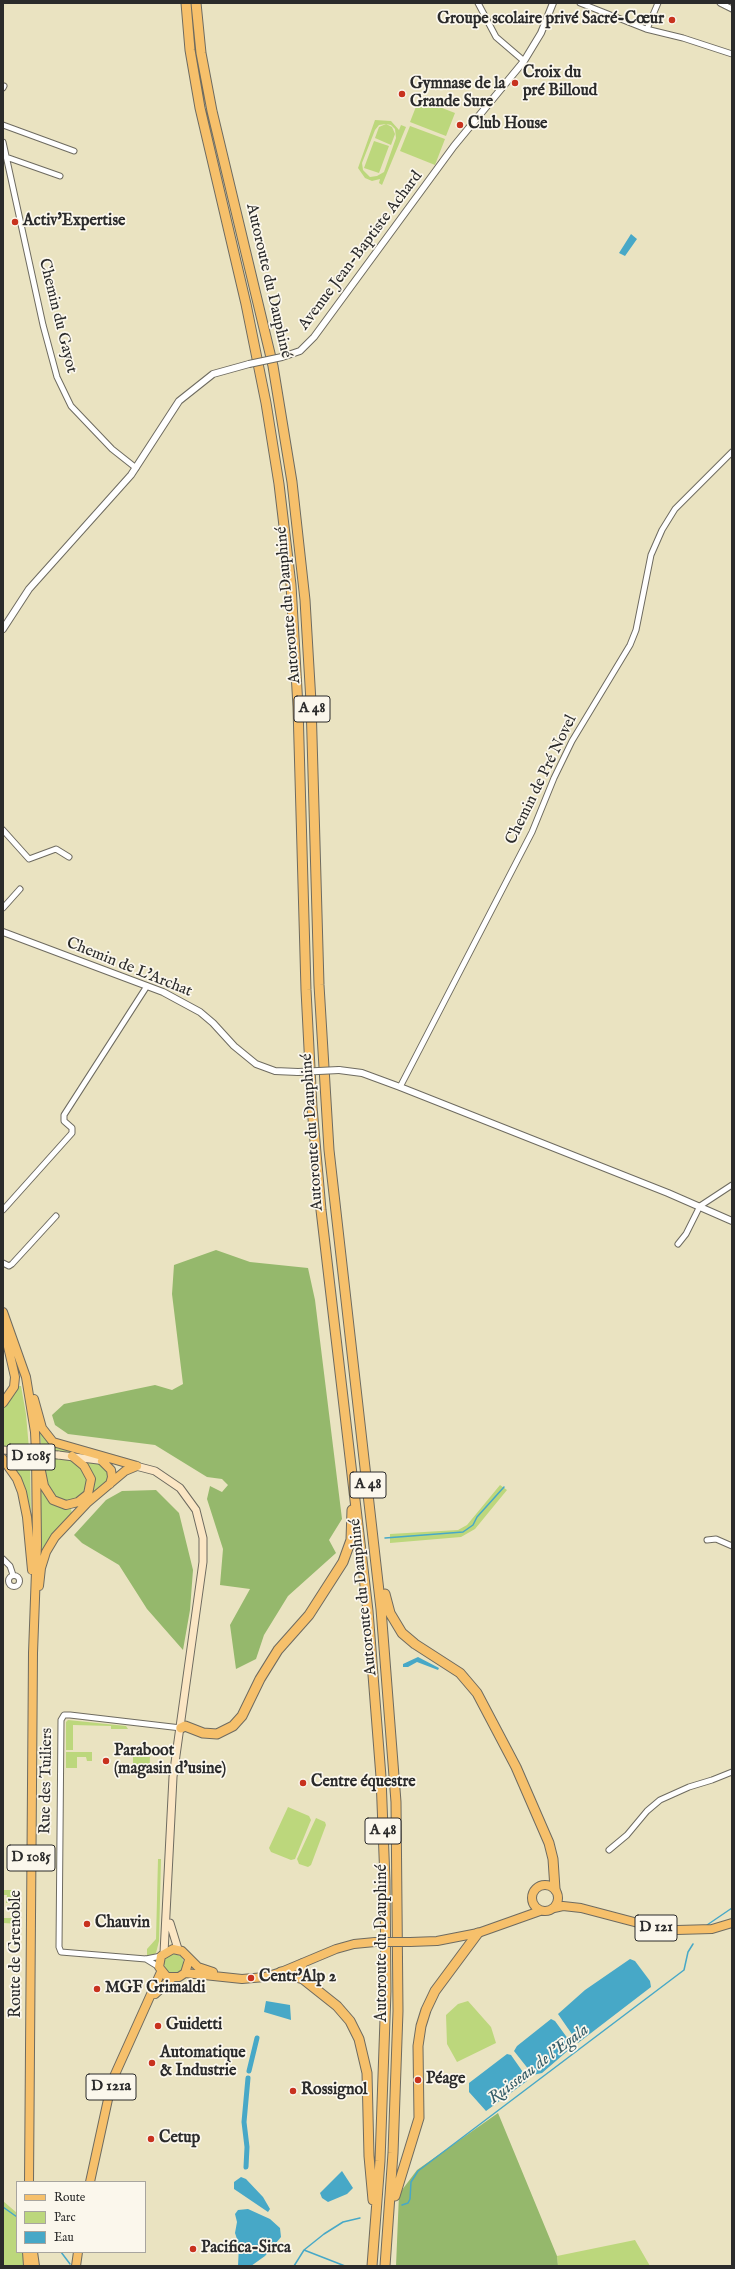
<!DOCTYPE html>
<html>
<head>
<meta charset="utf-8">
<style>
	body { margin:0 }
	#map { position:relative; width:735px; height:2269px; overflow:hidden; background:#eae3c1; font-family:"IM FELL English",serif }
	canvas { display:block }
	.frame { position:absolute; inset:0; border:4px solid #2b2b2b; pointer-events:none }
	.legend { position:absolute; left:16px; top:2181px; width:130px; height:72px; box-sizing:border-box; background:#fbf7ec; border:1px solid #a8a59f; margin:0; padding:5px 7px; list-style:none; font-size:12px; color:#2b2b2b }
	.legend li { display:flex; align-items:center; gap:8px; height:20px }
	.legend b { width:20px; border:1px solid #a8a59f }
</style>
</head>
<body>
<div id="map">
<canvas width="735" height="2269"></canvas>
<div class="frame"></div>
<ul class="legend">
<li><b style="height:5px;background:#f6c06b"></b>Route</li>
<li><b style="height:11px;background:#bcd77c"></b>Parc</li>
<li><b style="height:11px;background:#47a8c7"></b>Eau</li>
</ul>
</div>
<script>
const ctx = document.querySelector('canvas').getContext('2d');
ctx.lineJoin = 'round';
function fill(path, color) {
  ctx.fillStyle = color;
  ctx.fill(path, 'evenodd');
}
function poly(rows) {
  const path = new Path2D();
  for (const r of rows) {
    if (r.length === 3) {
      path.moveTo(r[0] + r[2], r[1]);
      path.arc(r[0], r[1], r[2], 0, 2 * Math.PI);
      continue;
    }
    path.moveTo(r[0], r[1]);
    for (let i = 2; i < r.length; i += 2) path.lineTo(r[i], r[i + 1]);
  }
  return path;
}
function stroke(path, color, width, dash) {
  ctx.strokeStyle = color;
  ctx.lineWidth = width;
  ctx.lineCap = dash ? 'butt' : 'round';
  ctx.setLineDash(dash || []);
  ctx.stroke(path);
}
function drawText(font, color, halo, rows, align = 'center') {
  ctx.font = font + ' "IM FELL English",serif';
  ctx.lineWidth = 3.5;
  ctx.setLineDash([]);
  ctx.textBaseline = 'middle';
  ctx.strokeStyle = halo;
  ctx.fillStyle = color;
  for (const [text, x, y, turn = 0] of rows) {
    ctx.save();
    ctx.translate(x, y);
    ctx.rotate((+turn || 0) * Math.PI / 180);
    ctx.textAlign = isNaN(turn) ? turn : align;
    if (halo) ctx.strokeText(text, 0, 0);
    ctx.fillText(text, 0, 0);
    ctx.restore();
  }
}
fill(poly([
	[419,99,455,113,446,136,410,122],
	[375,120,391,121,399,130,401,125,406,127,382,185,379,183,380,179,372,181,365,178,358,168],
	[386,124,379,127,375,138,391,145,395,134,392,127,386,124,391,125,395,129,396,138,384,172,377,176,370,177,363,170,362,163,375,130,379,125],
	[410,126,445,139,435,165,400,151],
	[374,141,389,146,379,173,364,168],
	[18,1386,21,1386,26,1414,29,1449,3,1446,3,1406],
	[39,1428,43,1434,92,1456,42,1450],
	[10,1455,30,1457,31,1520,19,1476,6,1457],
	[42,1458,70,1460,80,1465,88,1481,87,1490,80,1498,63,1502,54,1497,49,1491,42,1470],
	[84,1461,98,1463,106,1467,110,1474,109,1480,89,1499,94,1480,92,1472],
	[500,1485,507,1490,475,1529,461,1537,390,1543,390,1534,458,1530,467,1525],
	[41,1487,71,1509,72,1514,40,1557,39,1490],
	[68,1720,126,1726,128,1729,111,1729,111,1726,73,1725,73,1750,66,1750,66,1722],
	[66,1752,92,1752,92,1761,87,1761,86,1757,77,1757,77,1768,66,1768],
	[133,1757,150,1757,149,1776,148,1769,133,1769],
	[288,1807,309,1816,311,1820,295,1859,291,1860,271,1852,269,1848],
	[316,1818,325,1822,326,1825,311,1865,308,1867,299,1864,297,1859],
	[158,1859,161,1859,159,1941,156,1953,152,1956,147,1957,147,1949,156,1939],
	[3,1890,20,1890,20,1924,3,1923,3,1918,13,1918,12,1903,6,1903,7,1895,3,1895],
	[174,1964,10],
	[468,2001,491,2027,496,2043,457,2062,447,2044,446,2015,458,2004],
	[3,2201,17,2213,17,2252,23,2252,25,2266,3,2266],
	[635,2240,650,2266,558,2266,557,2256]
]), '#bcd77c');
fill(poly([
	[216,1250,250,1262,308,1268,315,1300,342,1519,329,1540,336,1553,288,1596,264,1635,256,1659,236,1669,230,1625,250,1589,220,1585,223,1549,207,1499,210,1486,222,1492,228,1485,222,1479,207,1477,155,1445,68,1434,55,1425,52,1415,64,1404,155,1385,172,1390,183,1384,172,1294,174,1265],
	[156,1490,179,1513,193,1570,190,1610,183,1650,147,1609,119,1565,82,1543,74,1535,106,1500,122,1491],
	[498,2113,557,2256,558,2266,396,2266,399,2194,417,2170]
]), '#95b86c');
fill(poly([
	[631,234,637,239,625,256,619,253],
	[418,1657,439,1668,438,1670,417,1662,408,1667,403,1667,403,1664],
	[630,1959,635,1961,650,1981,651,1987,578,2043,558,2014,585,1990],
	[266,2001,290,2005,291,2020,264,2012],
	[551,2019,555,2021,571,2043,571,2048,542,2073,533,2075,514,2051,517,2046],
	[507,2054,511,2055,525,2075,527,2081,486,2111,469,2092,469,2083],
	[342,2171,353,2188,347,2194,328,2202,322,2198,320,2193],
	[241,2177,246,2179,263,2197,270,2209,268,2212,234,2189,234,2182],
	[248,2209,270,2219,280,2228,281,2237,265,2256,251,2266,238,2266,239,2245,235,2233,237,2222,235,2214,238,2210]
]), '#47a8c7');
stroke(poly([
	[385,1538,463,1532,473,1525,477,1517,504,1487],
	[707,1925,732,1908],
	[402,2205,408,2203,410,2199,411,2182,418,2171,684,1970,688,1952,693,1944],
	[3,2207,17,2217],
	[304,2250,345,2266],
	[61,2252,70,2264],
	[294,2266,304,2250,324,2234,343,2222,360,2218]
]), '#47a8c7', 1.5);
stroke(poly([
	[249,2071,257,2038],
	[246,2167,247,2147,244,2122,248,2078]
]), '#47a8c7', 5);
const minor = poly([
	[478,3,496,37,524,61],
	[580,3,646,29,683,38,732,54],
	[720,3,732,9],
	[647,29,658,3],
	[3,88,4,86],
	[3,125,74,151],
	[3,142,43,325,57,377,71,406,112,449,136,468],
	[6,157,60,176],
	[3,830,29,859,56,849,69,857],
	[3,908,20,889],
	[400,1087,532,832,554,778,572,741,630,645,636,630,651,555,662,530,675,509,732,452],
	[3,1210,72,1133,72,1128,64,1121,64,1115,147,986],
	[678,1244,686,1234,700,1206,732,1185],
	[3,1263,9,1266,12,1264,56,1216],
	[707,1540,716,1539,732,1546],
	[3,1559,10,1566,13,1575],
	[14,1581,5.5],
	[609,1850,627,1835,647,1811,660,1800,689,1787,712,1780,732,1772],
	[161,1956,146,1959,61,1952,59,1947,61,1720,64,1715,70,1715,181,1728],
	[146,1959,159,1967]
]);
const tertiary = poly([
	[282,357,300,351,314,337,454,146,524,61,541,33,553,3],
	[3,629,29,589,131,475,179,401,213,374,249,364],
	[3,932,163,992,200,1012,213,1023,234,1046,256,1064,275,1071,298,1072],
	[339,1070,362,1073,400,1087,668,1193,732,1221]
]);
const secondary = poly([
	[58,1455,106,1461],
	[132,1465,155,1471,180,1488,196,1510,203,1538,203,1562,173,1777,164,1953],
	[170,1923,178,1949]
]);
const primary = poly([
	[3,1312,26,1377,35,1432,36,1453,37,1544,33,1653,29,2182],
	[34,1399,42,1428,53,1442,137,1466],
	[3,1403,14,1387,15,1377,4,1329],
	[3,1459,17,1479,22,1492,27,1517,32,1570],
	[102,1461,111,1470,112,1477,110,1484],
	[41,1471,44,1486,53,1500,66,1505,78,1502,88,1494,91,1479,84,1466,72,1456],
	[39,1586,41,1568,46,1552,55,1537,87,1503,125,1471,137,1466],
	[545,1898,13],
	[554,1908,563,1906,581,1908,657,1928,677,1930,712,1929,732,1923],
	[410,1942,437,1941,478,1933,540,1911],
	[189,1960,185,1973,179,1977,167,1977,159,1967,161,1956,173,1949,182,1951,198,1967,213,1972],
	[185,1973,242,1979,265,1977,281,1972,336,1949,354,1944,375,1942],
	[155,1994,172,1978],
	[90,2182,112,2081,161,1972],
	[27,2252,28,2266],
	[33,2252,35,2266],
	[76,2266,78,2252]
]);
const motorway = poly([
	[186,3,190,50,200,108,246,304,266,403,279,484,291,585,298,707,306,990,312,1107,321,1210,368,1611,381,1777,385,1881,386,1991,380,2161,372,2266],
	[196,3,201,53,212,111,273,366,292,482,305,600,311,702,319,985,329,1150,381,1609,396,1802,398,2011,393,2153,385,2266],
	[385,1594,390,1613,402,1633,415,1644,460,1673,477,1693,516,1767,549,1843,553,1859,555,1889],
	[181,1728,185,1726,203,1733,217,1734,233,1726,242,1716,260,1679,278,1650,309,1615,343,1562,351,1540,352,1510],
	[302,1964,300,1972,303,1979],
	[281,1972,303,1979,337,2006,350,2021,359,2039,367,2073,369,2156,373,2200],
	[395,2196,419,2118,418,2046,421,2026,426,2010,435,1991,478,1933]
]);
stroke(minor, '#6e6b60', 7);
stroke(tertiary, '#6e6b60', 8);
stroke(secondary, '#6e6b60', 9);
stroke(primary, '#6e6b60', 10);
stroke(motorway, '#6e6b60', 11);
stroke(minor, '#fff', 5);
stroke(tertiary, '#fff', 6);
stroke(secondary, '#fbe6c4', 7);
stroke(primary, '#f6c06b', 8);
stroke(motorway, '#f6c06b', 9);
const tertiaryBridge = poly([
	[249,364,282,357],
	[298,1072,339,1070]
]);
const secondaryBridge = poly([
	[3,1450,58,1455]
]);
const primaryBridge = poly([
	[375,1942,410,1942]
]);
stroke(tertiaryBridge, '#6e6b60', 8, []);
stroke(secondaryBridge, '#6e6b60', 9, []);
stroke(primaryBridge, '#6e6b60', 10, []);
stroke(tertiaryBridge, '#fff', 6);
stroke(secondaryBridge, '#fbe6c4', 7);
stroke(primaryBridge, '#f6c06b', 8);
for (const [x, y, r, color] of [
	[672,20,4,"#c8321e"],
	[515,83,4,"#c8321e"],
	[402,94,4,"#c8321e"],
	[460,125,4,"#c8321e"],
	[15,222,4,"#c8321e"],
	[106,1761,4,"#c8321e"],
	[303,1783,4,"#c8321e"],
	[87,1924,4,"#c8321e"],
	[251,1978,4,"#c8321e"],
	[97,1989,4,"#c8321e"],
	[158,2026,4,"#c8321e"],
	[152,2063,4,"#c8321e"],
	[418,2080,4,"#c8321e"],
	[293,2091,4,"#c8321e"],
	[151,2139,4,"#c8321e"],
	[193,2249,4,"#c8321e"]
]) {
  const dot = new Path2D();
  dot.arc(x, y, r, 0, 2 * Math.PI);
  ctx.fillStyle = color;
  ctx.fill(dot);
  stroke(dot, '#fbf7ec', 1.5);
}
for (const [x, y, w] of [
	[312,709,36],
	[31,1457,48],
	[368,1485,36],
	[383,1831,36],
	[31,1858,48],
	[656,1928,42],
	[111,2087,50]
]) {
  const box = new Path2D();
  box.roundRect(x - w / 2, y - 13, w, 26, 3);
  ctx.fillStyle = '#fbf7ec';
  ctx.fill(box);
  stroke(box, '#2b2b2b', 1);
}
drawText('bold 15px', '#2b2b2b', null, [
	["A 48",312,709],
	["D 1085",31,1457],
	["A 48",368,1485],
	["A 48",383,1831],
	["D 1085",31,1858],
	["D 121",656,1928],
	["D 121a",111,2087]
]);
drawText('bold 16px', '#2b2b2b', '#fbf7ec', [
	["Groupe scolaire privé Sacré-Cœur",664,20,"right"],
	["Croix du",523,74],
	["pré Billoud",523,92],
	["Gymnase de la",410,85],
	["Grande Sure",410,103],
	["Club House",468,125],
	["Activ'Expertise",23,222],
	["Paraboot",114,1752],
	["(magasin d'usine)",114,1770],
	["Centre équestre",311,1783],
	["Chauvin",95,1924],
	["Centr'Alp 2",259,1978],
	["MGF Grimaldi",105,1989],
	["Guidetti",166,2026],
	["Automatique",160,2054],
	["& Industrie",160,2072],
	["Péage",426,2080],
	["Rossignol",301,2091],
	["Cetup",159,2139],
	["Pacifica-Sirca",201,2249]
], 'left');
drawText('16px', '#2b2b2b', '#fbf7ec', [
	["Avenue Jean-Baptiste Achard",361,251,-53],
	["Autoroute du Dauphiné",268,281,77],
	["Chemin du Gayot",57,316,76],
	["Autoroute du Dauphiné",289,605,-95],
	["Chemin de Pré Novel",542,780,-64],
	["Chemin de L'Archat",129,968,22],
	["Autoroute du Dauphiné",313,1132,-94],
	["Autoroute du Dauphiné",364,1597,-96],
	["Rue des Tuiliers",47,1781,-89],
	["Autoroute du Dauphiné",383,1943,-90],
	["Route de Grenoble",17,1954,-90]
]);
drawText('italic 17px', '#365d69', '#fbf7ec', [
	["Ruisseau de l'Egala",539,2065,-37]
]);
</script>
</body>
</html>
